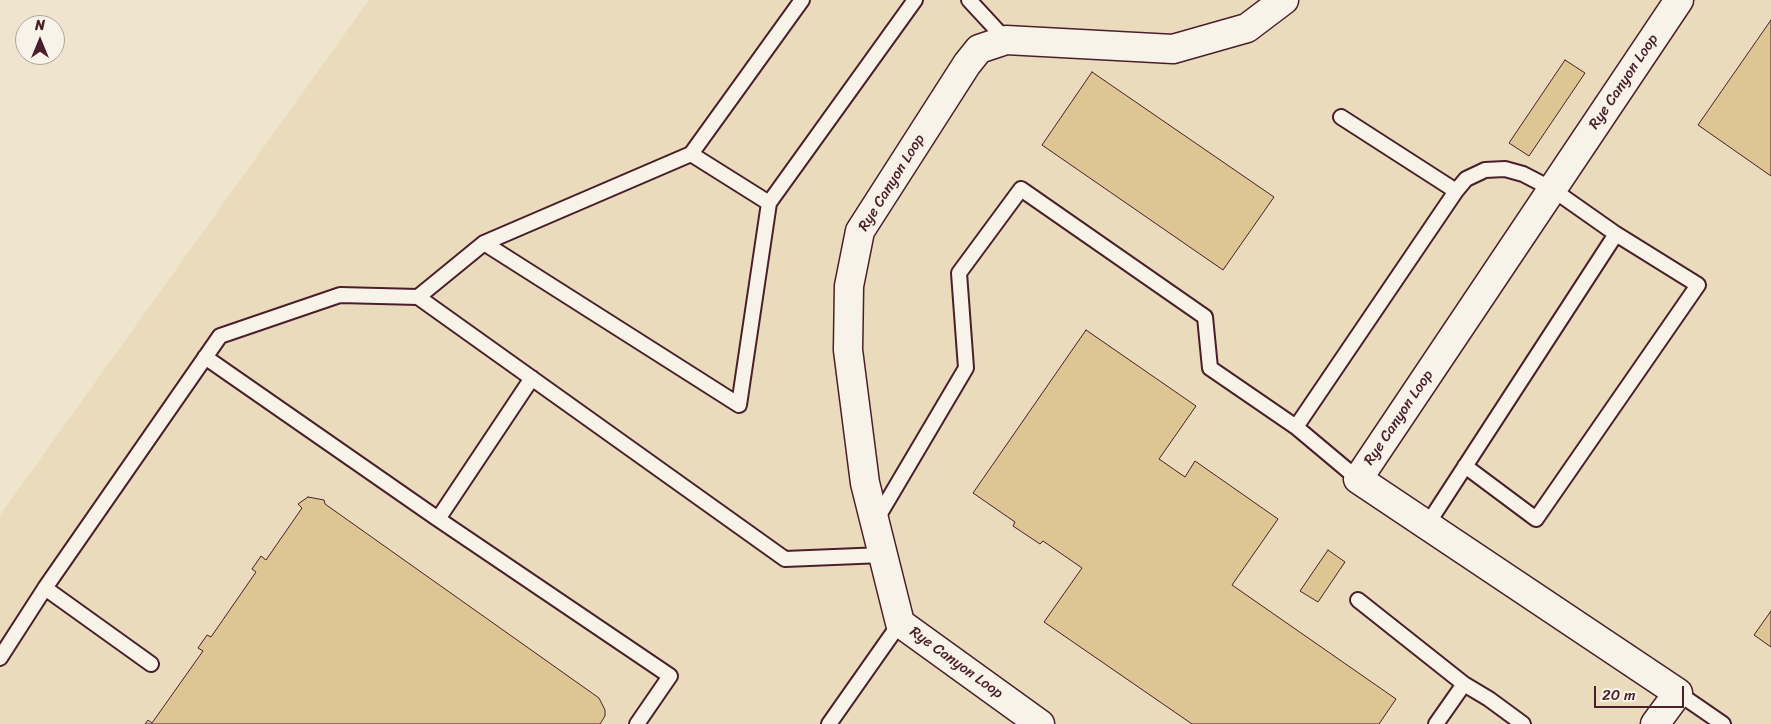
<!DOCTYPE html>
<html>
<head>
<meta charset="utf-8">
<style>
	body { margin:0 }
	#map { position:relative; width:1771px; height:724px; overflow:hidden; background:#efe5cf; font-family:Sriracha,sans-serif }
	canvas { display:block }
	.north { position:absolute; left:15px; top:15px; width:50px; height:50px; box-sizing:border-box; background:#f7f3e8; border:1px solid #b29e9c; border-radius:50%; rotate:0deg; font-size:14px; font-weight:700; line-height:20px; text-align:center; color:#4a1f2b }
	.north::after { content:''; display:block; margin:auto; width:18px; height:22px; background:#4a1f2b; clip-path:polygon(50% 0,100% 100%,50% 72%,0 100%) }
	.scale { position:absolute; left:1594px; top:686px; width:90px; height:22px; box-sizing:border-box; border:2px solid #4a1f2b; border-top:0; padding-left:6px; font-size:15px; line-height:18px; white-space:nowrap; color:#4a1f2b; -webkit-text-stroke:4px #f7f3e8; paint-order:stroke }
</style>
</head>
<body>
<div id="map">
<canvas width="1771" height="724"></canvas>
<div class="north">N</div>
<div class="scale">20 m</div>
</div>
<script>
const ctx = document.querySelector('canvas').getContext('2d');
ctx.lineJoin = 'round';
function fill(path, color) {
  ctx.fillStyle = color;
  ctx.fill(path, 'evenodd');
}
function poly(rows) {
  const path = new Path2D();
  for (const r of rows) {
    path.moveTo(r[0], r[1]);
    for (let i = 2; i < r.length; i += 2) path.lineTo(r[i], r[i + 1]);
  }
  return path;
}
function stroke(path, color, width, dash) {
  ctx.strokeStyle = color;
  ctx.lineWidth = width;
  ctx.lineCap = dash ? 'butt' : 'round';
  ctx.setLineDash(dash || []);
  ctx.stroke(path);
}
function drawText(font, color, halo, rows, align = 'center') {
  ctx.font = font + ' Sriracha,sans-serif';
  ctx.lineWidth = 4.5;
  ctx.setLineDash([]);
  ctx.textBaseline = 'middle';
  ctx.strokeStyle = halo;
  ctx.fillStyle = color;
  for (const [text, x, y, turn = 0] of rows) {
    ctx.save();
    ctx.translate(x, y);
    ctx.rotate((+turn || 0) * Math.PI / 180);
    ctx.textAlign = isNaN(turn) ? turn : align;
    if (halo) ctx.strokeText(text, 0, 0);
    ctx.fillText(text, 0, 0);
    ctx.restore();
  }
}
fill(poly([
	[369,0,1771,0,1771,724,0,724,0,515]
]), '#eadbbd');
const building = poly([
	[1771,20,1771,176,1698,125,1771,20],
	[1565,60,1585,73,1529,156,1509,143,1565,60],
	[1092,72,1274,197,1223,270,1042,145,1092,72],
	[1086,330,1196,406,1159,459,1185,477,1195,461,1278,519,1232,585,1396,699,1379,724,1192,724,1044,622,1082,568,1043,541,1040,544,1013,526,1015,522,973,493,1086,330],
	[308,497,324,500,325,504,599,698,605,710,605,716,600,724,145,724,148,720,152,723,203,651,198,648,207,635,211,637,256,572,252,569,261,556,266,560,302,508,298,504,308,497],
	[1328,550,1345,562,1318,602,1300,591,1328,550],
	[1771,611,1771,647,1754,635,1771,611]
]);
fill(building, '#ddc594');
stroke(building, '#4a1f2b', 1);
const lane = poly([
	[969,0,1006,40],
	[691,154,802,0],
	[769,203,915,0],
	[418,297,484,243,691,154,769,203,739,405,484,243],
	[205,357,438,519,532,378],
	[1296,427,1358,479],
	[1465,466,1536,519,1698,285,1616,234],
	[438,519,670,676,637,724],
	[875,522,966,368,959,273,1021,189,1205,317,1210,368,1296,427,1456,191,1341,117],
	[1427,525,1616,234,1552,189,1523,174,1505,169,1485,170,1466,179,1456,191],
	[1358,600,1464,684],
	[0,658,45,588],
	[151,664,45,588,220,336,340,295,418,297,785,559,883,555],
	[1678,693,1723,724],
	[829,724,900,623],
	[1436,724,1464,684,1489,699,1523,724]
]);
const street = poly([
	[1040,724,900,623,865,483,848,350,849,286,860,231,967,64,979,49,1006,40,1173,49,1247,28,1284,0],
	[1655,724,1678,693,1358,479,1679,0]
]);
stroke(lane, '#4a1f2b', 18);
stroke(street, '#4a1f2b', 31);
stroke(lane, '#f7f3e8', 14);
stroke(street, '#f7f3e8', 28);
drawText('15px', '#4a1f2b', '#f7f3e8', [
	["Rye Canyon Loop",1624,82,-56],
	["Rye Canyon Loop",892,183,-58],
	["Rye Canyon Loop",1399,418,-56],
	["Rye Canyon Loop",956,663,36]
]);
</script>
</body>
</html>
